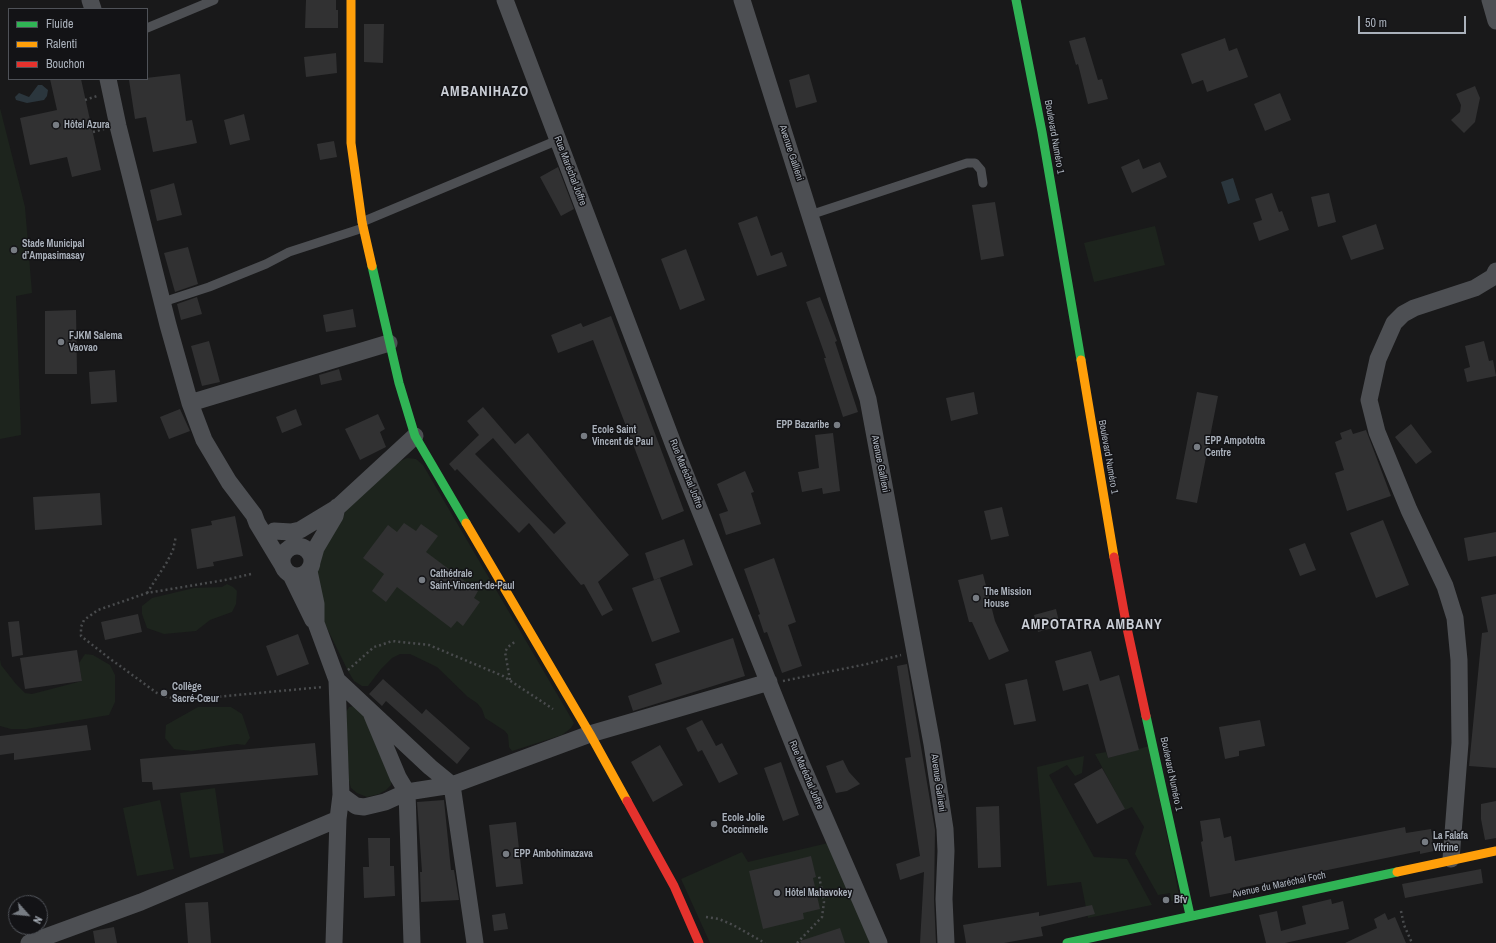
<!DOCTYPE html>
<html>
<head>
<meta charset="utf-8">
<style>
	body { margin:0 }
	#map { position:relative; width:1496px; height:943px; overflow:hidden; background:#19191a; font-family:"Archivo Narrow",sans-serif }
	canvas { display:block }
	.legend { position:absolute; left:8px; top:8px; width:140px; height:72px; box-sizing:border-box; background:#131316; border:1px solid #4f5258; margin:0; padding:5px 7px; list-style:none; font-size:12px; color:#aab1bb }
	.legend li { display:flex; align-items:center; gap:8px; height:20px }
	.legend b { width:20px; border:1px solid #4f5258 }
	.north { position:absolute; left:8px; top:895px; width:40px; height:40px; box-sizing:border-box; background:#131316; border:1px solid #4f5258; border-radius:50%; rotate:117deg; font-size:11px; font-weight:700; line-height:16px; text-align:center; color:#aab1bb }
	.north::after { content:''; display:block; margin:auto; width:14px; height:18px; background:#777c83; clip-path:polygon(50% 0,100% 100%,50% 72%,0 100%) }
	.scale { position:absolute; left:1358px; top:16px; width:108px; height:18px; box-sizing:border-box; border:2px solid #aab1bb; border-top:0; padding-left:5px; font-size:12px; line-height:14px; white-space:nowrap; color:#aab1bb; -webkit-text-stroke:3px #131316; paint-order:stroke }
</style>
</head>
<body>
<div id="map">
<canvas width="1496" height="943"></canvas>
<ul class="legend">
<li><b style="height:5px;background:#30b455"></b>Fluide</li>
<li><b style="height:5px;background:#ff9f0a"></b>Ralenti</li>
<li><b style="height:5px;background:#e5322d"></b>Bouchon</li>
</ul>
<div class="north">N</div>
<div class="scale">50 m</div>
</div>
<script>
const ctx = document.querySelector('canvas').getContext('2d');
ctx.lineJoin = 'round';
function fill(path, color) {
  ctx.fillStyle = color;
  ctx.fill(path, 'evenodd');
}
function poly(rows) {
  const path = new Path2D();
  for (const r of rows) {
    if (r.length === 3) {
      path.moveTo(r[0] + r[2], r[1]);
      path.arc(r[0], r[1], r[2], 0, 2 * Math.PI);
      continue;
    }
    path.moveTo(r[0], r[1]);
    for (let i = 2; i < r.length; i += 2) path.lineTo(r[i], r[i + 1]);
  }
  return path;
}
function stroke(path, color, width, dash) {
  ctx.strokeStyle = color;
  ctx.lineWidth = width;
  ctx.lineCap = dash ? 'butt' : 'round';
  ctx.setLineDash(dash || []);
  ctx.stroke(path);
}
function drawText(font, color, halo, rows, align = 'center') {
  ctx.font = font + ' "Archivo Narrow",sans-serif';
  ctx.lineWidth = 3;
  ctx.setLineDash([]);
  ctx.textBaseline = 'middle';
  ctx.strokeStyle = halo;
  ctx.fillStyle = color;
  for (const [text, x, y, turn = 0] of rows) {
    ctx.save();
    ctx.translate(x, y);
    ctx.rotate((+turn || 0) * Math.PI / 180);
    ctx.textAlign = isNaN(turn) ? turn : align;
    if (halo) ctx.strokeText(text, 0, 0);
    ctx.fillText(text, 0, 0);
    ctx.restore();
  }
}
fill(poly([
	[0,108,25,207,32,293,16,296,21,435,0,439],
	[1155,226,1165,265,1094,282,1084,243],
	[407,458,416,459,423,465,574,723,571,728,562,735,512,751,509,747,508,735,505,731,485,718,482,709,477,703,468,697,437,667,410,654,400,654,392,658,381,669,368,686,362,686,354,681,348,671,324,622,316,578,320,558,336,524,356,498,394,464],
	[227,584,233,587,237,591,236,604,232,612,210,620,196,631,164,634,147,628,142,614,142,606,152,598,194,588,222,587],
	[85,654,93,655,110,665,115,675,115,702,109,715,26,729,11,729,0,726,0,659,1,665,16,684,25,693,32,694,82,681,79,663],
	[354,706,364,716,391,781,391,785,386,790,379,794,367,797,357,793,351,788,349,781,346,712,349,707],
	[198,707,231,707,242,714,250,738,245,745,237,744,192,751,174,749,165,738,166,725],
	[1149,746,1180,900,1171,901,1170,893,1158,895,1135,854,1144,827,1132,807,1125,810,1095,754,1106,752,1108,758],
	[1084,756,1082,773,1075,776,1067,765,1049,775,1094,857,1127,859,1152,905,1088,918,1081,882,1047,886,1037,767],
	[215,788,224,853,190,858,180,793],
	[160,800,174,869,137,876,123,808],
	[828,843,871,943,710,943,681,879,742,852,748,862]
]), '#1d241d');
fill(poly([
	[38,85,42,85,48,90,47,96,44,100,27,103,16,100,15,97,19,93,29,97],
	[1233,178,1240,200,1228,204,1221,182]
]), '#2b363d');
fill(poly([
	[306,0,336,0,336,10,338,10,338,28,305,28],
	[364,24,384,24,383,63,364,62],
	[1085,37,1098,80,1102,79,1108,99,1088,104,1078,64,1076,65,1069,41],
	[1225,38,1229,51,1237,48,1248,77,1207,92,1203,80,1192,84,1181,54],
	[336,53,337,73,306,77,304,57],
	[180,74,186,121,192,120,197,143,153,152,146,117,135,119,129,80],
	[809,74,817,102,796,108,789,80],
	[50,79,81,79,101,170,72,177,67,157,30,165,20,118,57,110],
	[1475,86,1480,98,1475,122,1464,133,1451,120,1460,112,1461,105,1456,94],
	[1280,93,1291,120,1265,131,1254,104],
	[244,114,250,140,230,145,224,120],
	[334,141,337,157,320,160,317,144],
	[1139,159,1143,169,1160,162,1167,177,1132,193,1121,167],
	[558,167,574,209,561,216,540,177],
	[174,183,182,215,157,221,150,190],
	[1272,193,1279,212,1282,211,1289,230,1259,241,1253,223,1262,220,1255,199],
	[1329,193,1336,222,1318,227,1311,197],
	[995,202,1004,256,981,260,972,205],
	[757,216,771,256,782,252,787,266,757,276,738,223],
	[1376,224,1384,249,1351,260,1342,236],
	[188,247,198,284,175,292,164,253],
	[686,249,705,300,680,310,661,259],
	[197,297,202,314,181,320,177,304],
	[820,297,837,341,835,342,858,412,843,417,824,358,826,358,806,302],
	[353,309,356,327,326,332,323,315],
	[76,310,77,374,45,374,45,311],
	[611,316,684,511,662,520,593,340,558,353,551,335,581,323,583,327],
	[209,341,220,382,202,386,191,346],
	[1484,341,1489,361,1493,360,1496,376,1467,382,1464,369,1470,367,1465,346],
	[339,369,342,380,321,385,319,375],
	[115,370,117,402,91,404,89,372],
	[974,392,978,414,951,421,946,398],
	[1197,392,1218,396,1197,503,1176,499],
	[483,407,515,444,528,433,629,555,598,582,613,610,602,616,584,584,581,585,529,523,519,533,457,469,455,471,449,464,479,435,467,421],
	[493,438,566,523,554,534,475,454],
	[180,409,190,431,169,439,160,417],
	[296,409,302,425,282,433,276,417],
	[378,414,385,429,380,432,386,447,360,460,345,429],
	[1411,424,1432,452,1416,464,1395,437],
	[1351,429,1353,434,1366,430,1391,496,1347,511,1335,473,1344,470,1335,442,1342,439,1340,433],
	[833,433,840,491,823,494,822,488,802,492,798,472,819,468,815,435],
	[745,471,754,492,751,493,761,524,726,535,719,514,728,511,717,484],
	[100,493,102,525,35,530,33,497],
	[1002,507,1009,536,991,540,984,511],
	[235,516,243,556,213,562,214,566,197,569,191,529,212,525,211,521],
	[1383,520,1409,585,1376,598,1350,533],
	[404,523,416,531,421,524,438,536,426,552,478,591,474,598,480,602,463,626,457,621,451,628,397,587,386,602,372,591,384,574,363,558,388,525,397,532],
	[1496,532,1496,556,1468,561,1464,538],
	[684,539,693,565,654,580,645,553],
	[1305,543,1316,570,1300,576,1289,549],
	[774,558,796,622,788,625,802,666,782,673,767,632,764,633,758,615,760,614,744,569],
	[983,574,995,621,1009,651,989,660,972,622,969,622,958,580],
	[660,578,680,632,652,642,632,588],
	[1496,594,1496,768,1469,766,1482,633,1488,632,1481,597],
	[1056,609,1060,626,1038,632,1034,615],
	[138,614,142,632,105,640,101,622],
	[19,621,23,655,12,657,8,622],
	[298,634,309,664,277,676,266,646],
	[733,638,745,676,633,711,628,696,662,684,655,664],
	[77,650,82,681,25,689,20,658],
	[1091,651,1100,681,1119,675,1139,750,1108,758,1088,684,1063,691,1055,661],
	[907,664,935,830,934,899,936,943,920,943,924,872,900,880,896,864,920,856,905,758,911,757,897,666],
	[383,679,422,714,426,709,470,748,457,764,386,701,382,706,369,694],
	[1027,679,1036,721,1014,725,1005,684],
	[702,720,716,746,722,743,738,774,719,783,702,750,698,752,686,728],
	[1260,720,1265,746,1239,751,1239,756,1225,759,1219,727],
	[87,725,91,750,14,760,14,753,0,755,0,736],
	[315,743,318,775,153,790,152,782,142,782,140,759],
	[660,745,683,785,653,802,631,762],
	[843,760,849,772,860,784,847,791,836,793,826,766],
	[781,762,799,815,783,821,764,768],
	[1102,768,1125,809,1097,824,1074,784],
	[444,800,451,870,454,870,459,900,421,902,420,872,422,872,417,802],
	[1496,801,1496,838,1485,840,1481,819,1481,804],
	[999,806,1001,867,978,868,976,807],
	[1220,818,1224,838,1231,836,1235,861,1405,827,1406,833,1431,829,1434,851,1420,854,1420,851,1240,888,1240,891,1210,897,1201,842,1203,841,1200,821],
	[516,822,523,884,496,887,489,825],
	[368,838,390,838,390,866,394,866,395,896,364,898,363,867,369,867],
	[811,856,816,877,813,878,820,909,803,913,804,919,763,929,749,871],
	[1481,869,1483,883,1405,898,1402,884],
	[1331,899,1332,904,1343,901,1349,929,1285,943,1266,943,1259,915,1277,911,1281,931,1306,924,1302,906],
	[208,902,211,943,188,943,185,903],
	[1092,905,1095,914,1041,927,1043,936,1004,943,966,943,963,925,1039,912,1039,916],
	[505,913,508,929,494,931,492,915],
	[1385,913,1388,920,1395,917,1406,943,1345,943,1377,928,1374,919],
	[114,927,117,943,95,943,93,931],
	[840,928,845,943,801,943,800,941]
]), '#313132');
stroke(poly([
	[85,100,97,96],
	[93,132,104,129],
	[251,574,225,580,147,593,98,610,84,620,81,627,81,636,109,658,157,693,167,697,183,700,323,687],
	[147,593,167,562,173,550,176,536],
	[348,670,374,647,381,645,392,641,429,645,503,676,553,709],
	[510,680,505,652,508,647,516,641],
	[783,681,867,664,901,655],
	[1401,911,1404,925,1412,943],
	[706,917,719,919,733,925,765,943],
	[797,943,822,917,824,902,819,876]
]), '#494b4d', 2.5, [2, 3]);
stroke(poly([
	[147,28,214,0],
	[810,215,967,163,975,163,981,170,983,183],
	[362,222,558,140],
	[163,302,209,287,266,264,289,252,363,228]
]), '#4d4f53', 9);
stroke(poly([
	[90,0,93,9],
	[505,0,674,446,800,761,879,943],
	[742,0,868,399,932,744,945,829,946,851,944,899,946,943],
	[1490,0,1496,21],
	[108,79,118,126,168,325,190,403,204,440,229,482,254,515,257,523,283,566],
	[190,403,389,343],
	[274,531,291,532,300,530,338,507,415,436],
	[297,561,15],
	[312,562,316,548,335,516,337,507],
	[309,571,316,604,316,623,337,680,430,767,452,785,475,943],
	[291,575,313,620],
	[372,715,398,777,407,792,412,943],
	[341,795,356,806,364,807,385,802,407,792,452,785,590,734,769,682],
	[1451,859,1460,743,1459,660,1455,618,1445,586,1409,510,1377,432,1369,400,1378,359,1394,323,1403,314,1414,308,1475,288,1493,277,1496,271],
	[29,943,141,902,338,819],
	[334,943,338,819,341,795,337,680]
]), '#4d4f53', 17);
stroke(poly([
	[1016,0,1042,132,1081,360],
	[372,266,399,383,415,436,466,523],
	[1146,716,1190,915],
	[1067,943,1397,872]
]), '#30b455', 9);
stroke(poly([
	[351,0,351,143,362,222,372,266],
	[1081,360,1114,557],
	[466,523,590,734,627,801],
	[1397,872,1496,851]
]), '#ff9f0a', 9);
stroke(poly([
	[1114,557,1127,628,1146,716],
	[627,801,674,886,699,943]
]), '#e5322d', 9);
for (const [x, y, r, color] of [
	[56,125,4,"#777c83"],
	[14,250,4,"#777c83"],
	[61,342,4,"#777c83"],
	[837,425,4,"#777c83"],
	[584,436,4,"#777c83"],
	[1197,447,4,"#777c83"],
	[422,580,4,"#777c83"],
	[976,598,4,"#777c83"],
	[164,693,4,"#777c83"],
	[714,824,4,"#777c83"],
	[1425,842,4,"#777c83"],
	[506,854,4,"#777c83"],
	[777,893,4,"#777c83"],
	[1166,900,4,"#777c83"]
]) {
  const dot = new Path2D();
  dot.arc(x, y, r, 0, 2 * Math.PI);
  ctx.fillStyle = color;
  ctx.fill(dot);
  stroke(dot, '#131316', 1.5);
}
drawText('bold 10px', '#aab1bb', '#131316', [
	["Hôtel Azura",64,125],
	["Stade Municipal",22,244],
	["d’Ampasimasay",22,256],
	["FJKM Salema",69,336],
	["Vaovao",69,348],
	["EPP Bazaribe",829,425,"right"],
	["Ecole Saint",592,430],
	["Vincent de Paul",592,442],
	["EPP Ampototra",1205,441],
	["Centre",1205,453],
	["Cathédrale",430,574],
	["Saint-Vincent-de-Paul",430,586],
	["The Mission",984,592],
	["House",984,604],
	["Collège",172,687],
	["Sacré-Cœur",172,699],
	["Ecole Jolie",722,818],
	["Coccinnelle",722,830],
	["La Falafa",1433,836],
	["Vitrine",1433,848],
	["EPP Ambohimazava",514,854],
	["Hôtel Mahavokey",785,893],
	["Bfv",1174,900]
], 'left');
drawText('10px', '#aab1bb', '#131316', [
	["Boulevard Numéro 1",1054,137,80],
	["Avenue Gallieni",791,153,72],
	["Rue Maréchal Joffre",570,171,69],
	["Boulevard Numéro 1",1108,457,80],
	["Avenue Gallieni",880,464,79],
	["Rue Maréchal Joffre",686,474,68],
	["Boulevard Numéro 1",1171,774,78],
	["Rue Maréchal Joffre",806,775,67],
	["Avenue Gallieni",938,783,82],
	["Avenue du Maréchal Foch",1279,885,-12]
]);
ctx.letterSpacing = '1px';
drawText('bold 14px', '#cbcfd7', '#131316', [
	["AMBANIHAZO",485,92],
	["AMPOTATRA AMBANY",1092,625]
]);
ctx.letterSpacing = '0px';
</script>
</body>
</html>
